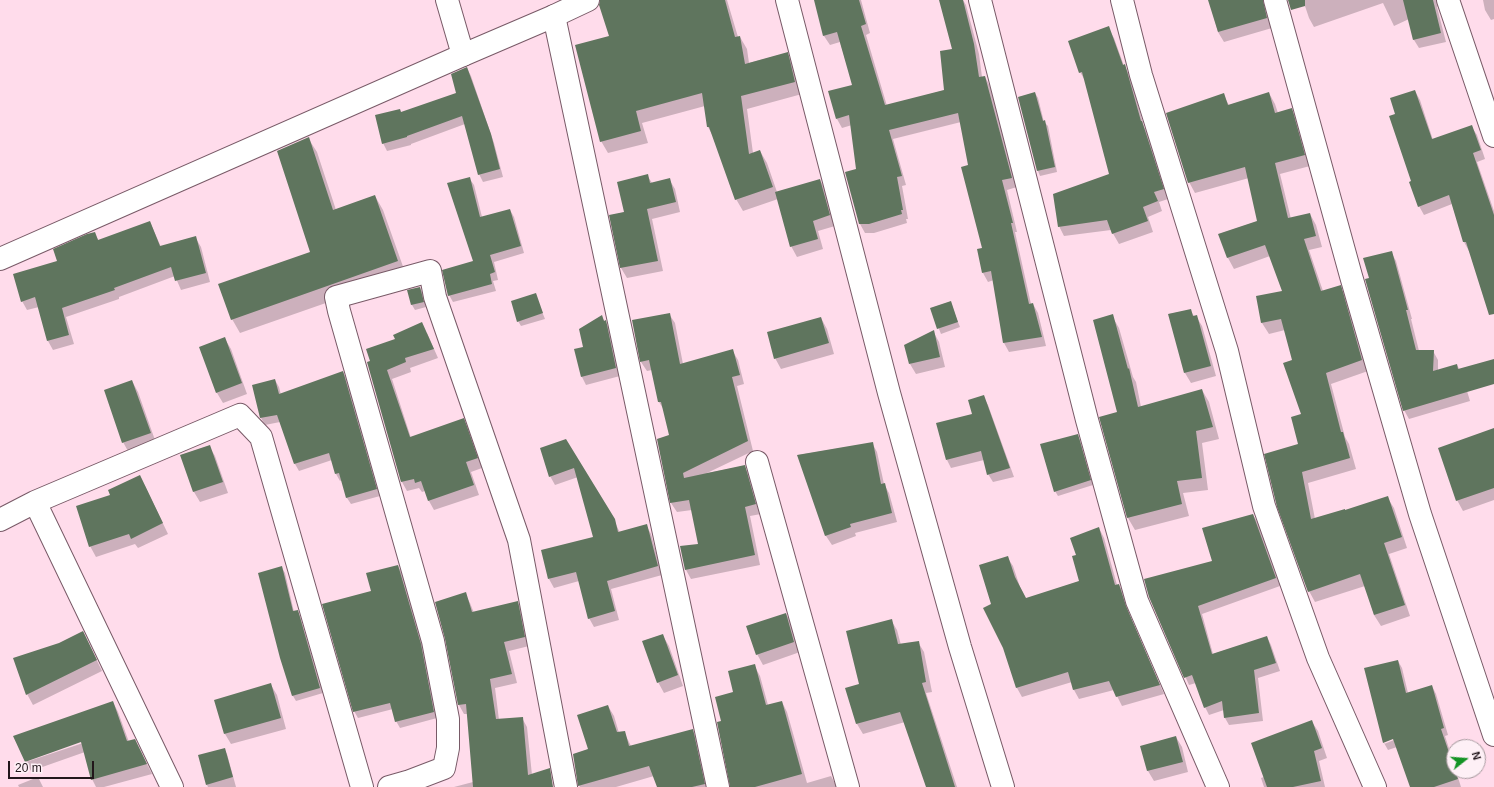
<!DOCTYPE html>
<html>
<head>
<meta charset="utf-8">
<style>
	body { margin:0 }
	#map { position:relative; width:1494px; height:787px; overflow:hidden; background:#ffdceb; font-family:Arial,sans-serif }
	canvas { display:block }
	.north { position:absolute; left:1446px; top:739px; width:40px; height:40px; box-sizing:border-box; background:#fef0f6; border:1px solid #a6999e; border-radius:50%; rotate:73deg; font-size:11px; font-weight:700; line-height:16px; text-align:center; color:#22161b }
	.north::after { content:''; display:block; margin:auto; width:14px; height:18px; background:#139324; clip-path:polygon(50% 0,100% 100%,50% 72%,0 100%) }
	.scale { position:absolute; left:8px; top:761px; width:86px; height:18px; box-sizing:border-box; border:2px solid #22161b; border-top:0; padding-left:5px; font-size:12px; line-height:14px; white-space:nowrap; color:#22161b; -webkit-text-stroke:3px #fef0f6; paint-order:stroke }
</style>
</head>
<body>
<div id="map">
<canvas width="1494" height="787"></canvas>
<div class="north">N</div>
<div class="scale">20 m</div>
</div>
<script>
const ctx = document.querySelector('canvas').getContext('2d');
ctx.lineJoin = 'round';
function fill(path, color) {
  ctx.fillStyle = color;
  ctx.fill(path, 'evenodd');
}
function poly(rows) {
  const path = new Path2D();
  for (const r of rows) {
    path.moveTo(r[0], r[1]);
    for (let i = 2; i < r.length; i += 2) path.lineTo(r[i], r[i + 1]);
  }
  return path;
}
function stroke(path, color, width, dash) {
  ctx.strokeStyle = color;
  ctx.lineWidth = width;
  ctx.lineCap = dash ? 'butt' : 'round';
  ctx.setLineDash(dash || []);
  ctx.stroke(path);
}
fill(poly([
	[601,0,727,0,738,37,740,37,747,49,749,63,787,53,794,66,802,94,747,109,753,153,760,151,767,163,777,192,820,180,826,190,835,226,818,231,823,249,797,257,791,246,778,199,743,211,736,199,714,138,708,127,705,106,642,123,648,143,608,153,601,141,610,37],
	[815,0,861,0,870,33,866,35,887,106,945,90,953,50,948,0,963,0,966,5,979,54,982,77,985,77,990,86,1017,187,1007,190,1017,232,1015,232,1031,304,1033,304,1038,313,1046,346,1009,352,1004,343,994,280,988,282,983,273,984,249,961,122,893,139,906,185,902,186,908,219,906,219,907,223,874,233,865,233,860,224,857,170,852,125,842,128,837,119,853,85,840,42,830,45,824,36],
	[1209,0,1265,0,1272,28,1224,42,1218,32],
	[1303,0,1437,0,1439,5,1437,7,1446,42,1419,48,1414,40,1409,19,1394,26,1383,3,1314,27,1309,18],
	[1483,0,1494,0,1494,19,1491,20,1485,10],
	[1108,28,1114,38,1124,66,1130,75,1144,127,1147,132,1168,199,1159,202,1162,211,1148,217,1153,232,1119,244,1111,230,1064,236,1059,226,1110,175,1086,82,1080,72],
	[467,68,471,76,494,143,503,177,483,182,479,174,465,124,411,144,411,145,387,151,383,143,402,113,457,94],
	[1415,91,1420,100,1433,140,1471,126,1477,135,1485,159,1477,162,1494,211,1494,297,1464,242,1452,204,1424,215,1419,206,1396,115],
	[1035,93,1038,98,1044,122,1048,126,1057,172,1040,176,1038,171,1019,97],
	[1269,93,1275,104,1278,113,1291,109,1298,120,1310,166,1280,174,1291,219,1310,214,1316,225,1322,247,1309,250,1323,291,1340,287,1347,297,1368,371,1331,384,1345,437,1349,444,1356,469,1308,483,1315,519,1345,511,1387,497,1394,508,1407,548,1389,554,1410,616,1381,626,1374,615,1365,586,1315,602,1309,591,1299,445,1302,415,1294,361,1285,330,1269,334,1262,323,1257,297,1283,292,1270,256,1234,269,1228,258,1220,235,1259,222,1249,178,1195,193,1189,182,1223,95,1229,105],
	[308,138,317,152,336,210,375,196,383,210,406,275,240,333,232,319,311,252],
	[647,175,652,183,669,179,675,189,680,212,652,219,663,271,627,278,621,268,610,216,625,212],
	[469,178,474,185,482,217,510,210,514,217,524,253,494,262,498,280,493,281,496,291,453,302,449,295,474,262],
	[150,222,161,247,195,237,201,247,210,282,181,290,175,276,119,297,119,299,66,317,74,344,53,350,48,341,39,307,27,310,22,301,59,262,94,233,99,241],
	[1391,252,1396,261,1412,319,1411,319,1419,351,1433,351,1438,360,1438,371,1457,365,1462,374,1470,401,1409,419,1404,410],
	[420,288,423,293,426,307,415,310,412,305,408,291],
	[535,294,545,319,521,326,518,321],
	[950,302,960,327,941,334,931,309],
	[1190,310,1194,316,1196,316,1202,326,1216,376,1191,383,1185,373,1169,314],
	[669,314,675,323,683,364,732,350,738,360,744,384,737,386,753,451,707,473,744,466,750,476,761,514,750,516,760,565,691,579,686,570,699,545,692,510,677,512,671,503,658,439,670,436,664,410,659,402,652,370,647,371,641,362],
	[601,316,610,329,620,376,586,385,582,377,575,350,584,348],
	[1112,316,1119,328,1133,377,1136,382,1141,407,1202,390,1209,402,1219,439,1202,443,1208,490,1183,493,1189,516,1135,530,1128,518,1100,418,1118,413],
	[821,318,827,329,834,354,781,369,775,358],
	[933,331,939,342,945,367,916,374,910,364],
	[427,333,438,358,410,368,411,372,392,379,411,438,463,419,469,429,482,468,471,472,479,495,434,510,429,501,425,491,422,492,419,488,407,491,402,482,368,363],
	[225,339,231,349,247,394,223,403,217,393,200,348],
	[343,372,347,379,380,496,351,504,347,498,342,480,340,481,336,474,332,460,299,471,295,464,280,422,265,425,261,418,253,386,275,380,279,387,281,395],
	[132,381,138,392,156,443,129,453,123,442],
	[983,396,988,405,1014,477,993,482,988,474,984,460,951,468,947,460],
	[1077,435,1080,440,1093,485,1058,496,1055,491],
	[565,440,614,520,620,533,646,525,651,534,662,575,611,589,619,620,594,627,589,618,579,581,554,588,549,579,595,537,578,477,555,485,550,476],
	[872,443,877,452,884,484,889,493,897,522,855,533,856,536,832,545,826,536,798,455],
	[209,446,215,456,228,493,200,502,194,492,181,456],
	[1494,481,1494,500,1463,511,1457,500],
	[145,486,168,534,138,548,135,544,96,557,90,546],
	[1253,515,1258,523,1280,586,1202,614,1213,654,1267,637,1271,645,1280,671,1258,678,1263,721,1229,725,1225,718,1224,710,1209,715,1205,707,1196,683,1189,685,1150,596,1213,561],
	[1099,528,1104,538,1117,585,1119,585,1124,594,1130,616,1164,694,1122,706,1114,690,1079,699,1074,690,1072,682,1022,697,1017,688,993,604,1007,557,1013,566,1020,587,1026,599,1080,581,1077,556],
	[398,566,402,573,424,651,437,718,400,728,396,721,393,709,358,718,354,711,372,592],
	[282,568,285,573,294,612,297,611,300,616,323,693,296,701,293,696],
	[465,594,470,603,474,613,517,602,523,611,529,646,509,651,517,683,495,688,499,720,522,718,527,727,532,775,541,787,454,787,473,782,468,714,464,714,459,705,446,638],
	[786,614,792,624,800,652,763,665,757,654],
	[891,620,897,630,901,645,918,642,924,652,932,692,926,693,957,787,927,787,905,722,863,734,857,724,847,688,860,685],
	[83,632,102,671,33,705,27,694,60,644],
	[663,636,669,646,683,686,664,693,658,682],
	[1398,661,1402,668,1408,693,1432,686,1436,694,1448,735,1445,736,1454,764,1454,771,1456,771,1461,787,1411,787,1397,747,1388,750,1384,743,1366,669],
	[1398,737,1399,738,1384,744,1384,742],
	[754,665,760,676,768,705,782,702,787,712,807,783,831,776,837,787,731,787,722,722,734,693],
	[271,685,277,695,286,729,231,744,225,734,216,701],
	[113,702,118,712,129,742,140,750,152,774,104,787,96,787,92,779,85,752,31,771,26,762,86,742],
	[608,706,614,716,619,733,624,732,631,746,692,730,698,740,708,787,659,787,654,776,616,787,580,787,579,785,590,750],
	[1312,722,1318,731,1327,758,1319,761,1325,787,1264,787,1261,778,1264,777],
	[1176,737,1182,747,1188,772,1154,781,1148,771,1142,747],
	[224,749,227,754,236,787,208,787,207,785],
	[38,777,43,787,19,787,18,785]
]), '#0003');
fill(poly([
	[600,0,725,0,735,37,740,36,745,64,788,52,795,82,741,96,749,154,760,150,773,187,735,200,709,127,707,127,702,93,636,111,641,131,600,142,575,45,609,36,599,5],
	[814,0,859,0,866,24,861,26,885,105,944,90,940,51,952,49,939,0,963,0,974,44,979,77,985,76,1012,178,1002,180,1013,223,1011,223,1029,304,1033,303,1042,337,1003,343,991,271,982,273,977,249,982,248,961,167,968,165,958,113,889,130,902,176,897,177,903,210,901,210,902,214,869,224,859,224,845,172,856,169,849,115,836,119,828,91,852,85,837,32,823,36],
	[1208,0,1263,0,1267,18,1218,32],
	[1288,0,1305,0,1305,6,1291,10],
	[1403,0,1433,0,1441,33,1413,40],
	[1109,26,1123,65,1125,64,1141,121,1142,121,1164,189,1154,192,1158,201,1143,207,1148,221,1112,234,1107,220,1058,227,1053,194,1109,174,1082,72,1079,73,1068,41],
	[467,67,491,134,500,169,478,175,462,116,407,136,407,137,382,144,375,115,400,109,401,112,456,93,451,74],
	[1415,90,1432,139,1472,125,1481,150,1473,153,1494,215,1494,314,1489,315,1466,242,1463,242,1449,195,1418,207,1409,182,1411,181,1389,116,1395,114,1390,98],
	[1035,92,1043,121,1045,120,1055,167,1037,171,1018,97],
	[1269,92,1275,113,1292,108,1305,155,1275,163,1288,218,1310,213,1316,236,1304,239,1321,291,1341,285,1362,360,1326,373,1341,432,1343,432,1350,458,1302,472,1311,519,1345,509,1345,510,1388,496,1402,537,1384,543,1405,605,1374,615,1360,574,1308,592,1277,507,1264,454,1298,444,1291,417,1301,414,1283,363,1292,360,1281,319,1261,323,1256,296,1282,291,1265,245,1227,258,1218,234,1257,221,1245,167,1188,183,1166,113,1224,93,1228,105],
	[309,137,333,210,375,195,398,261,231,320,218,284,310,252,277,151],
	[648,174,650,183,670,178,676,202,647,209,658,261,620,268,609,215,624,212,617,182],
	[470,177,480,217,510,209,521,246,490,255,495,272,490,274,492,284,448,296,442,270,473,261,447,183],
	[820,179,830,215,813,221,818,239,790,247,775,192],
	[150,221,160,246,196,236,206,273,175,281,171,267,114,288,115,290,62,308,69,335,47,341,35,297,21,302,13,274,57,261,53,249,87,234,95,232,98,240],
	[1392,251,1408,310,1406,310,1416,350,1434,350,1433,371,1457,364,1458,369,1494,359,1494,384,1403,411,1365,279,1369,278,1363,258],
	[420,287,424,302,411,305,407,290],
	[536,293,543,313,517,322,511,301],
	[951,301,958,322,937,329,930,308],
	[1191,309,1193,316,1197,315,1211,366,1184,373,1168,314],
	[670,313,680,364,733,349,740,375,732,377,748,441,683,473,684,478,745,465,756,504,745,507,755,555,685,570,680,546,698,544,689,500,670,503,657,439,669,435,661,402,658,402,649,360,640,362,632,320],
	[1113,314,1128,369,1129,368,1138,407,1202,389,1213,427,1196,431,1202,478,1177,481,1182,504,1127,518,1099,417,1117,412,1093,320],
	[602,315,604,321,606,320,616,368,581,377,574,349,583,347,579,329],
	[821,317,829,343,774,359,767,332],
	[422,322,434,349,405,358,406,362,387,370,410,437,464,418,478,458,466,462,474,485,428,501,421,481,415,483,414,479,401,482,367,362,370,361,366,349,395,339,393,335],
	[934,330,940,357,909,364,904,345],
	[225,337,242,383,216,393,199,347],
	[343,371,377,489,346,498,339,473,335,474,329,453,294,464,277,415,260,418,252,385,275,379,279,394],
	[132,380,151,433,122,443,104,390],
	[984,395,1010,468,987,475,981,451,946,460,936,423,972,414,968,400],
	[1494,428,1494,488,1456,501,1438,448],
	[1078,434,1091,480,1054,492,1040,444],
	[566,439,615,519,618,532,647,524,658,566,607,581,615,611,588,619,576,572,548,579,541,550,593,537,574,468,549,477,540,448],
	[873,442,881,484,885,483,892,513,850,524,851,527,825,536,797,455],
	[210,445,223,482,193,492,180,455],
	[140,475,163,523,131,539,129,534,89,547,76,506,110,495,108,490],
	[1253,514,1276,578,1198,606,1212,654,1267,636,1276,663,1254,670,1259,713,1224,718,1222,701,1204,708,1192,675,1184,678,1149,597,1144,579,1212,561,1202,528],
	[1099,527,1115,585,1119,584,1126,606,1160,685,1116,697,1109,681,1073,690,1068,672,1016,688,1003,648,983,608,991,604,979,565,1008,556,1015,577,1026,598,1079,581,1072,556,1076,555,1070,538],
	[398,565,421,644,434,712,395,722,390,703,353,712,322,604,371,591,366,573],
	[282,566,293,611,298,610,320,688,292,696,280,658,258,573],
	[466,592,472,612,518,601,525,637,504,642,512,674,490,679,496,719,523,717,528,775,550,768,553,787,473,787,466,704,458,705,445,639,435,602],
	[786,613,794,642,756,655,746,626],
	[892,619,898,644,919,641,926,682,922,683,955,787,926,787,900,712,856,724,845,688,859,684,846,631],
	[83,631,97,660,26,695,13,658,59,643],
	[663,634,678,675,657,683,642,641],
	[1398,660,1406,693,1432,685,1444,728,1441,729,1454,767,1454,771,1455,771,1458,779,1434,787,1410,787,1393,739,1383,743,1364,668],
	[755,664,766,705,782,701,802,774,755,787,730,787,717,722,721,721,715,697,733,692,728,671],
	[271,683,281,718,224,734,214,700],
	[113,701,127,741,135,739,147,764,91,780,81,742,25,762,13,736],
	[608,705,617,732,625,731,629,746,693,729,705,784,692,787,657,787,649,766,578,786,573,754,588,749,577,715],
	[1312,720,1322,748,1314,751,1321,781,1293,787,1267,787,1251,743],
	[1176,736,1183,762,1147,771,1140,746],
	[225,748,233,777,206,785,198,755]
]), '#5f755e');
const minor = poly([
	[447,0,463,55],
	[787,0,889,393,960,647,1003,787],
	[980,0,1087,420,1137,601,1218,787],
	[1122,0,1141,75,1227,351,1264,506,1318,658,1375,787],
	[1275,0,1351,276,1420,514,1494,735],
	[1448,0,1494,136],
	[554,16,718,787],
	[757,462,848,787],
	[35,502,172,787],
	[0,520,35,502,240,415,261,437,362,787],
	[389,787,410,781],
	[412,787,410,781,444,768,448,748,448,719,433,641,339,311,336,297,430,271,435,297,519,540,566,787]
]);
const tertiary = poly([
	[0,259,463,55,554,16,588,0]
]);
stroke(minor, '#785a67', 24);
stroke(tertiary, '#785a67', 24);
stroke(minor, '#fff', 22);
stroke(tertiary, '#fff', 22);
</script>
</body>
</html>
